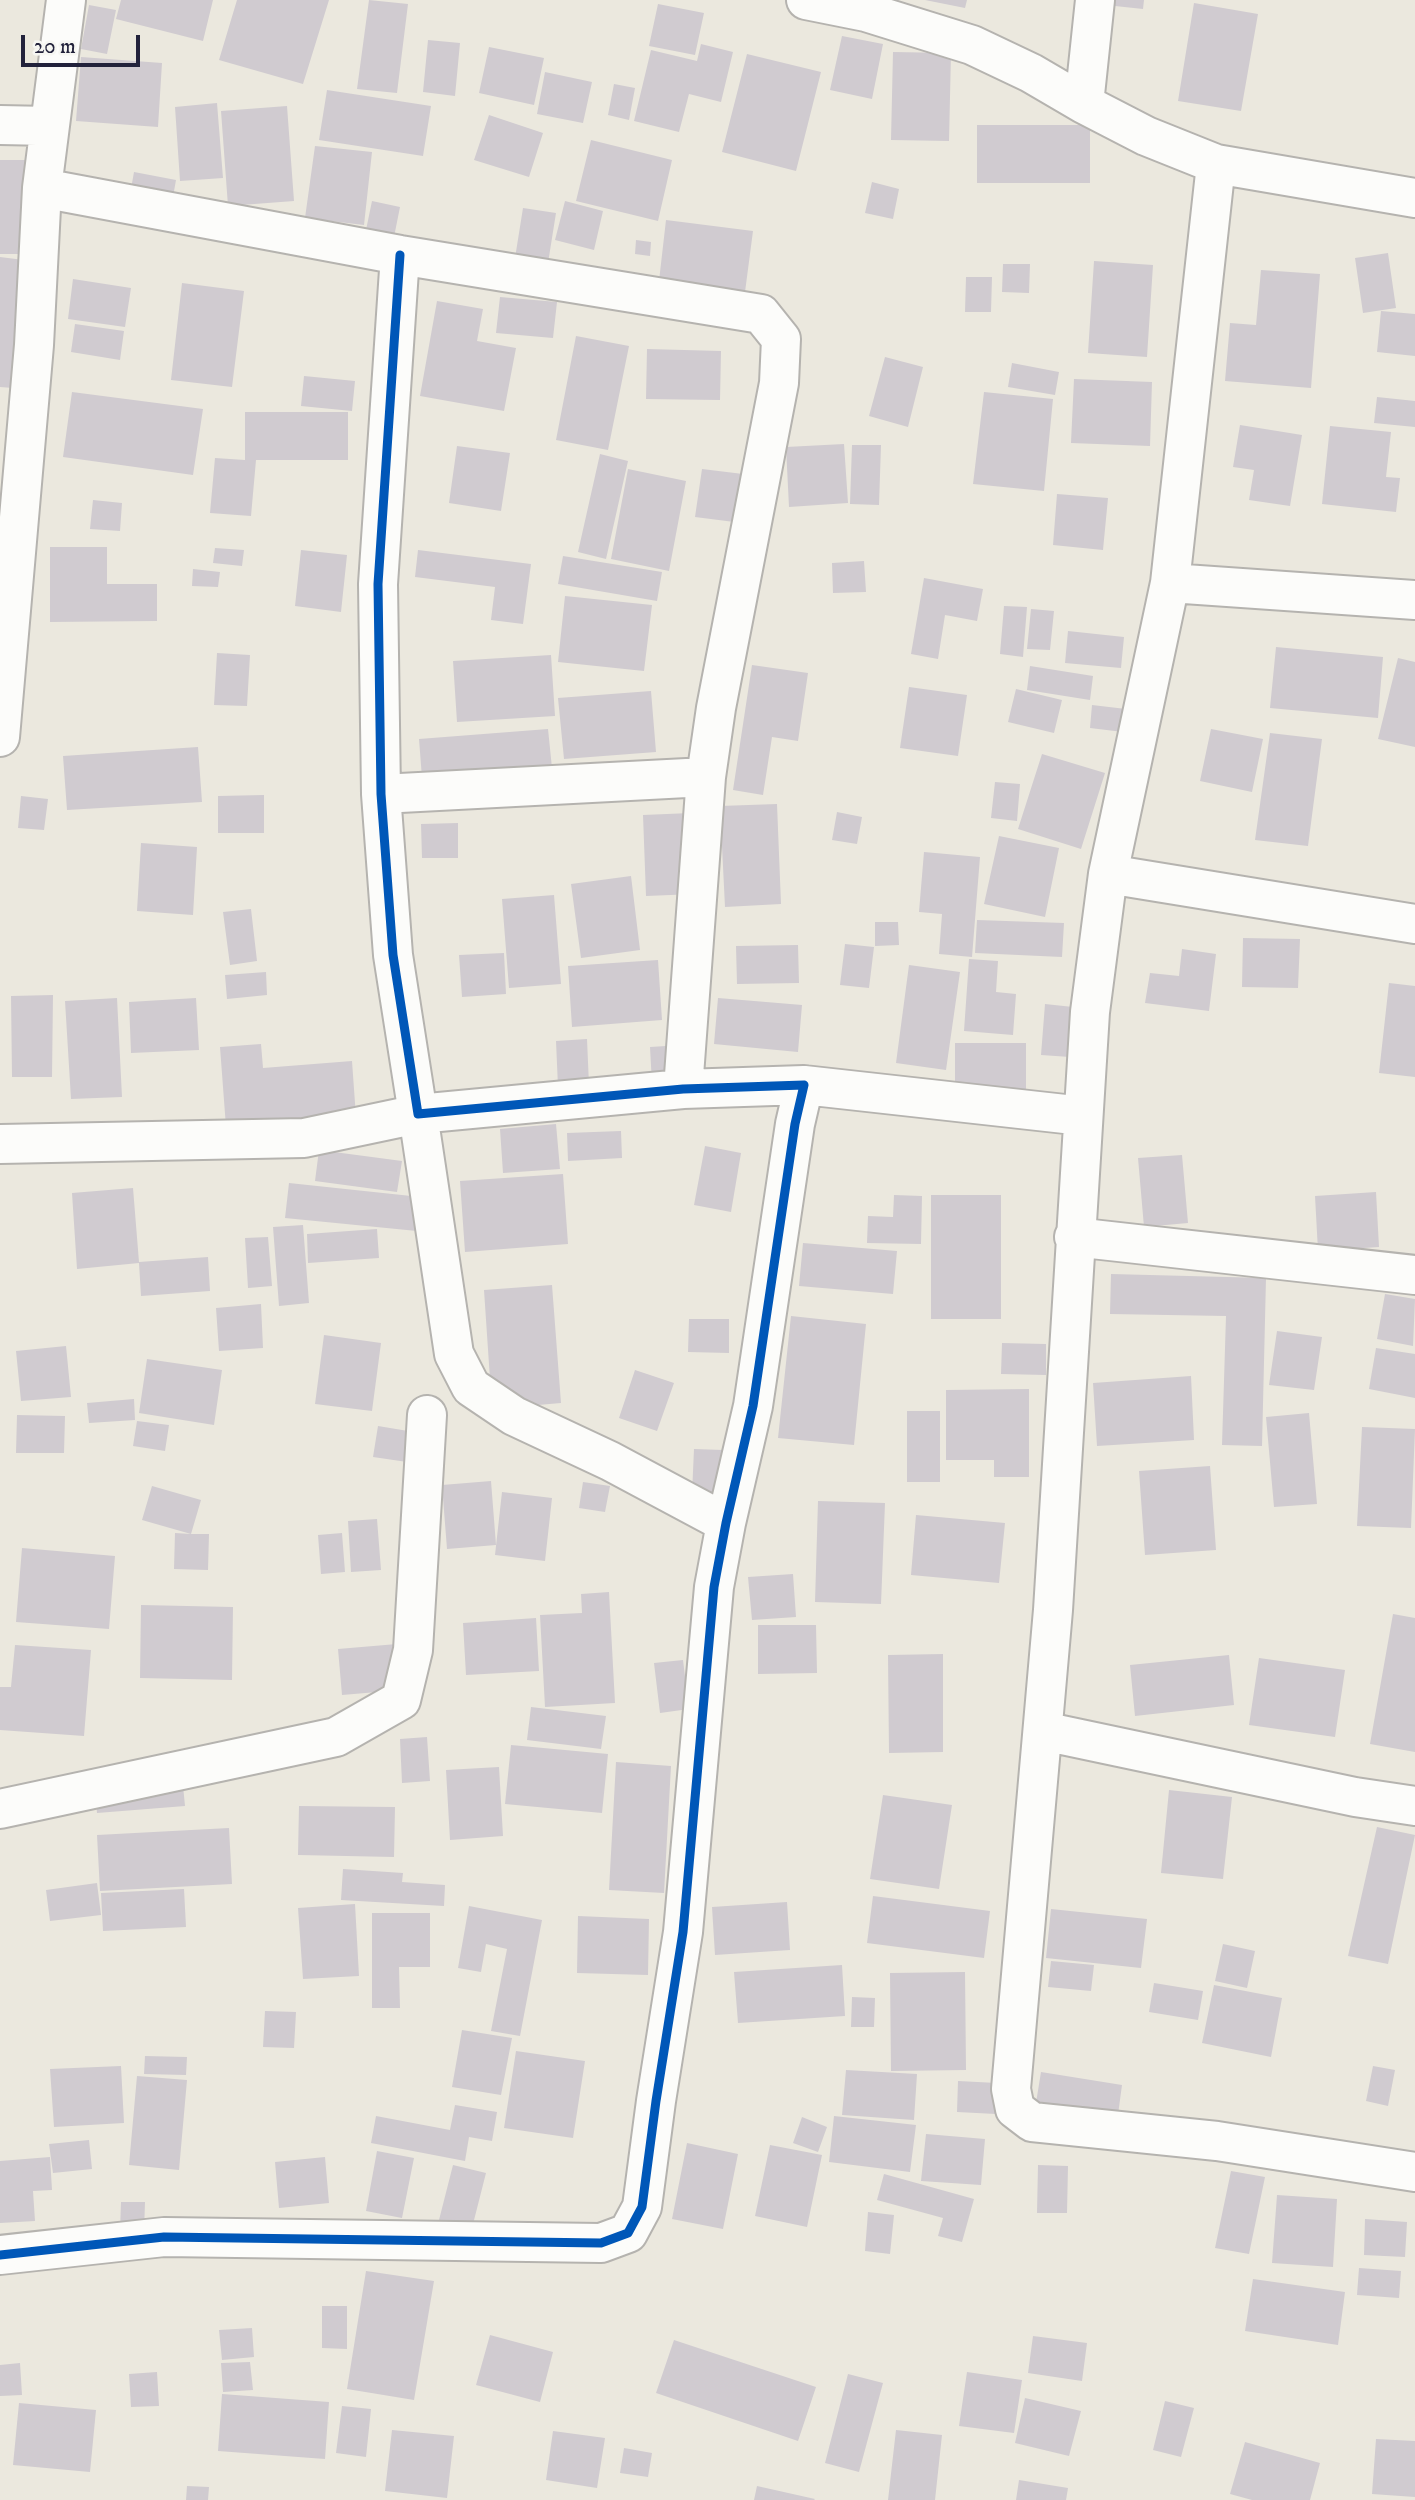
<!DOCTYPE html>
<html>
<head>
<meta charset="utf-8">
<style>
	body { margin:0 }
	#map { position:relative; width:1415px; height:2500px; overflow:hidden; background:#ebe8de; font-family:"IM FELL DW Pica",serif }
	canvas { display:block }
	.scale { position:absolute; left:21px; top:35px; width:119px; height:32px; box-sizing:border-box; border:4px solid #22223b; border-top:0; padding-left:9px; font-size:21px; line-height:24px; white-space:nowrap; color:#22223b; -webkit-text-stroke:5px #f6f6f2; paint-order:stroke }
</style>
</head>
<body>
<div id="map">
<canvas width="1415" height="2500"></canvas>
<div class="scale">20 m</div>
</div>
<script>
const ctx = document.querySelector('canvas').getContext('2d');
ctx.lineJoin = 'round';
function fill(path, color) {
  ctx.fillStyle = color;
  ctx.fill(path, 'evenodd');
}
function poly(rows) {
  const path = new Path2D();
  for (const r of rows) {
    path.moveTo(r[0], r[1]);
    for (let i = 2; i < r.length; i += 2) path.lineTo(r[i], r[i + 1]);
  }
  return path;
}
function stroke(path, color, width, dash) {
  ctx.strokeStyle = color;
  ctx.lineWidth = width;
  ctx.lineCap = dash ? 'butt' : 'round';
  ctx.setLineDash(dash || []);
  ctx.stroke(path);
}
fill(poly([
	[121,0,213,0,203,41,116,19],
	[237,0,329,0,303,84,219,60],
	[369,0,408,4,397,93,357,89],
	[925,0,967,0,965,8],
	[1115,0,1144,0,1143,9,1115,6],
	[1194,3,1258,14,1241,111,1178,101],
	[658,4,704,13,695,55,649,46],
	[89,5,116,10,107,54,81,49],
	[842,36,883,44,872,99,830,90],
	[428,40,460,43,455,96,423,92],
	[701,44,733,52,721,102,689,94,679,132,634,121,651,50,697,61],
	[489,47,544,58,534,105,479,93],
	[893,52,951,53,949,141,891,140],
	[747,54,821,72,796,171,722,152],
	[81,57,162,63,158,127,76,121],
	[545,72,592,82,583,123,537,114],
	[614,84,635,88,629,120,608,115],
	[327,90,431,106,423,156,319,140],
	[217,103,223,178,180,181,175,107],
	[287,106,294,201,228,206,221,111],
	[489,115,543,133,529,177,474,160],
	[977,125,1090,125,1090,183,977,183],
	[591,140,672,160,658,221,576,201],
	[315,146,372,152,364,225,305,218],
	[0,160,37,160,37,254,0,254],
	[134,172,176,180,171,208,129,200],
	[872,182,899,189,893,219,865,213],
	[372,201,400,207,394,237,366,230],
	[565,201,603,211,594,250,555,240],
	[523,208,556,213,548,263,515,258],
	[666,220,753,231,745,292,659,281],
	[636,240,651,242,650,256,635,254],
	[1388,253,1396,308,1363,313,1355,258],
	[0,257,24,260,13,388,0,387],
	[1094,261,1153,265,1147,357,1088,353],
	[1003,264,1030,264,1029,293,1002,292],
	[1261,270,1320,274,1311,388,1225,381,1230,323,1256,325],
	[966,277,992,277,991,312,965,312],
	[73,279,131,288,125,327,68,319],
	[182,283,244,291,232,387,171,380],
	[500,297,557,302,553,338,496,333],
	[437,301,483,309,477,341,516,348,504,411,420,396],
	[1381,311,1415,314,1415,356,1377,352],
	[75,324,124,331,120,360,71,352],
	[576,336,629,346,608,450,556,440],
	[647,349,721,351,720,400,646,399],
	[885,357,923,367,908,427,869,416],
	[1012,363,1059,372,1055,395,1008,387],
	[304,376,355,381,352,411,301,406],
	[1074,379,1152,382,1150,446,1071,443],
	[72,392,203,409,193,475,63,457],
	[984,392,1053,399,1044,491,973,484],
	[1377,397,1415,401,1415,427,1374,423],
	[245,412,348,412,348,460,256,460,251,516,210,513,215,458,245,460],
	[1240,425,1302,435,1290,506,1249,500,1254,470,1233,467],
	[1330,426,1391,432,1386,477,1400,478,1396,512,1322,504],
	[844,444,848,503,789,507,786,447],
	[852,445,881,445,879,505,850,504],
	[457,446,510,453,501,511,449,503],
	[600,454,628,461,606,559,578,552],
	[628,469,686,481,669,571,611,559],
	[702,469,743,474,750,524,695,517],
	[1057,494,1108,498,1103,550,1053,545],
	[93,500,122,503,120,531,90,529],
	[50,547,107,547,107,584,157,584,157,621,50,622],
	[215,548,244,550,242,566,213,563],
	[301,550,347,555,341,612,295,606],
	[418,550,531,564,523,624,491,620,495,587,415,577],
	[563,556,662,572,657,601,558,584],
	[864,561,866,592,833,593,832,563],
	[193,569,220,572,218,587,192,586],
	[924,578,983,589,977,621,945,615,938,659,911,654],
	[565,596,652,605,644,671,558,662],
	[1004,606,1027,607,1023,657,1000,654],
	[1031,609,1054,611,1050,650,1027,649],
	[1068,631,1124,637,1121,668,1065,663],
	[1276,647,1383,657,1378,718,1270,708],
	[217,653,250,655,247,706,214,705],
	[551,655,555,716,457,722,453,661],
	[1398,658,1415,662,1415,747,1378,739],
	[752,665,808,673,798,741,772,737,763,795,733,790],
	[1030,666,1093,676,1090,700,1027,690],
	[909,687,967,695,958,756,900,748],
	[1016,689,1062,700,1054,733,1008,722],
	[651,691,656,752,564,759,558,698],
	[1092,705,1126,709,1123,732,1090,728],
	[548,729,552,768,422,778,419,739],
	[1211,729,1263,739,1252,792,1200,781],
	[1270,733,1322,739,1308,846,1255,840],
	[198,747,202,802,67,810,63,756],
	[1042,754,1105,773,1081,849,1018,829],
	[995,782,1020,784,1017,821,991,818],
	[264,795,264,833,218,833,218,796],
	[21,796,48,799,44,830,18,828],
	[777,804,781,904,725,907,720,806],
	[837,812,862,817,857,844,832,840],
	[691,813,695,894,646,896,643,815],
	[458,823,458,858,422,858,421,824],
	[999,836,1059,848,1045,917,984,904],
	[141,843,197,847,193,915,137,911],
	[924,852,980,857,972,957,939,954,942,914,919,912],
	[631,876,640,950,581,958,571,884],
	[554,895,561,984,509,988,502,899],
	[251,909,257,961,230,965,223,912],
	[977,920,1064,923,1062,957,975,953],
	[875,922,898,922,899,945,875,946],
	[1243,938,1300,939,1298,988,1242,987],
	[845,944,874,947,869,988,840,985],
	[798,945,799,983,737,984,736,946],
	[1182,949,1216,954,1209,1011,1145,1003,1150,973,1179,976],
	[504,953,506,994,462,997,459,955],
	[969,959,998,961,996,992,1016,994,1013,1035,964,1031],
	[658,960,662,1020,572,1027,568,966],
	[909,965,960,972,946,1070,896,1063],
	[266,972,267,995,227,999,225,975],
	[1389,983,1415,986,1415,1077,1379,1073],
	[53,995,52,1077,12,1077,11,996],
	[117,998,122,1097,71,1099,65,1001],
	[196,998,199,1050,131,1053,129,1002],
	[718,998,802,1005,798,1052,714,1044],
	[1045,1004,1073,1007,1070,1057,1041,1055],
	[587,1039,589,1085,558,1087,556,1041],
	[955,1043,1026,1043,1026,1093,955,1092],
	[261,1044,263,1068,352,1061,356,1117,226,1127,220,1047],
	[682,1045,684,1081,652,1084,650,1047],
	[556,1124,560,1169,503,1173,500,1129],
	[621,1131,622,1158,568,1161,567,1133],
	[705,1146,741,1153,731,1212,694,1205],
	[319,1150,402,1161,397,1192,315,1181],
	[1182,1155,1188,1223,1144,1227,1138,1158],
	[563,1174,568,1244,465,1252,460,1181],
	[289,1183,430,1198,427,1232,285,1218],
	[133,1188,139,1262,208,1257,210,1291,141,1296,139,1263,77,1269,72,1193],
	[1376,1192,1379,1247,1318,1251,1315,1196],
	[894,1195,922,1196,921,1244,867,1243,868,1216,893,1217],
	[931,1195,1001,1195,1001,1319,931,1319],
	[303,1225,309,1303,279,1306,273,1227],
	[377,1229,379,1258,308,1263,307,1234],
	[268,1237,272,1286,248,1288,245,1238],
	[803,1243,897,1251,893,1294,799,1286],
	[1111,1274,1266,1278,1262,1446,1222,1445,1226,1316,1110,1314],
	[552,1285,561,1403,492,1409,484,1290],
	[1385,1294,1415,1299,1413,1346,1377,1339],
	[261,1304,263,1348,219,1351,216,1308],
	[791,1316,866,1324,854,1445,778,1438],
	[689,1319,729,1319,729,1353,688,1352],
	[1277,1331,1322,1337,1314,1390,1269,1385],
	[324,1335,381,1343,372,1411,315,1404],
	[1002,1343,1046,1344,1046,1375,1001,1374],
	[66,1346,71,1397,21,1401,16,1351],
	[1376,1348,1415,1354,1415,1398,1369,1389],
	[147,1359,222,1370,214,1425,139,1413],
	[635,1370,674,1383,657,1431,619,1418],
	[1191,1376,1194,1440,1097,1446,1093,1383],
	[1029,1389,1029,1477,994,1477,994,1460,946,1460,946,1390],
	[134,1399,135,1420,89,1423,87,1403],
	[907,1411,940,1411,940,1482,907,1482],
	[1309,1413,1317,1504,1274,1507,1266,1417],
	[17,1415,65,1416,64,1453,16,1453],
	[137,1421,169,1425,165,1451,133,1446],
	[378,1426,420,1433,414,1463,373,1457],
	[1362,1427,1415,1429,1411,1528,1357,1526],
	[694,1449,723,1450,721,1495,692,1494],
	[1210,1466,1216,1550,1145,1555,1139,1471],
	[491,1481,496,1545,447,1549,442,1485],
	[583,1482,610,1486,605,1512,579,1508],
	[152,1486,201,1500,191,1534,209,1534,208,1570,174,1569,175,1533,191,1534,142,1520],
	[502,1492,552,1498,545,1561,495,1555],
	[818,1501,885,1503,881,1604,815,1602],
	[916,1515,1005,1523,999,1583,911,1575],
	[377,1519,381,1570,351,1572,348,1521],
	[342,1533,345,1572,321,1574,318,1535],
	[22,1548,115,1556,109,1629,16,1622],
	[793,1574,796,1617,752,1620,748,1577],
	[609,1592,615,1703,545,1707,540,1615,582,1613,581,1594],
	[141,1605,233,1607,232,1680,140,1678],
	[1393,1614,1415,1618,1415,1752,1370,1744],
	[536,1618,539,1671,466,1675,463,1623],
	[758,1625,816,1625,817,1673,758,1674],
	[397,1644,401,1690,342,1695,338,1649],
	[15,1645,91,1650,84,1736,0,1730,0,1687,11,1687],
	[943,1654,943,1752,889,1753,888,1655],
	[1229,1655,1234,1705,1135,1716,1130,1665],
	[1259,1658,1345,1670,1335,1737,1249,1725],
	[683,1660,689,1709,660,1713,654,1663],
	[531,1707,606,1716,601,1749,527,1740],
	[427,1737,430,1781,402,1783,400,1739],
	[511,1745,608,1754,602,1813,505,1804],
	[616,1762,671,1766,664,1893,609,1890],
	[181,1765,185,1806,97,1813,94,1773],
	[499,1767,503,1836,450,1840,446,1770],
	[1169,1790,1232,1797,1223,1879,1161,1873],
	[883,1795,952,1805,939,1889,870,1879],
	[299,1806,395,1807,394,1857,298,1855],
	[1377,1827,1415,1835,1388,1964,1348,1956],
	[229,1828,232,1884,100,1891,97,1835],
	[343,1869,403,1873,402,1882,445,1885,444,1906,341,1900],
	[97,1883,101,1915,50,1921,46,1890],
	[184,1889,186,1927,103,1931,101,1893],
	[873,1896,990,1911,984,1958,867,1943],
	[787,1902,790,1950,715,1955,712,1907],
	[355,1904,359,1976,303,1979,298,1908],
	[469,1906,542,1920,520,2036,491,2031,507,1949,486,1944,481,1972,458,1968],
	[1051,1909,1147,1919,1141,1968,1046,1958],
	[372,1913,430,1913,430,1967,399,1967,400,2008,372,2008],
	[578,1916,649,1919,648,1975,577,1973],
	[1223,1944,1255,1951,1247,1988,1215,1981],
	[1051,1961,1094,1965,1091,1991,1048,1987],
	[842,1965,845,2016,738,2023,734,1972],
	[965,1972,966,2070,891,2071,890,1973],
	[1154,1983,1203,1991,1198,2020,1149,2012],
	[1214,1985,1282,1998,1271,2057,1202,2043],
	[852,1997,875,1998,874,2027,851,2027],
	[265,2011,296,2012,294,2048,263,2047],
	[462,2030,512,2038,501,2095,452,2087],
	[516,2051,585,2061,573,2138,504,2128],
	[145,2056,187,2057,186,2075,144,2074],
	[121,2066,124,2123,54,2127,50,2069],
	[1373,2066,1395,2070,1388,2106,1366,2101],
	[846,2070,917,2074,914,2120,842,2115],
	[1041,2072,1122,2085,1117,2122,1035,2109],
	[137,2076,187,2080,179,2170,129,2165],
	[958,2081,997,2083,996,2114,957,2112],
	[455,2105,497,2112,492,2141,469,2137,465,2161,371,2143,376,2116,450,2130],
	[834,2116,916,2125,910,2172,829,2162],
	[802,2117,827,2127,818,2152,793,2143],
	[926,2134,985,2139,981,2185,921,2181],
	[89,2140,92,2169,53,2173,49,2144],
	[687,2143,738,2154,723,2229,672,2219],
	[770,2145,822,2155,807,2227,755,2216],
	[377,2151,414,2158,402,2218,366,2211],
	[50,2157,52,2190,33,2191,35,2221,0,2223,0,2161],
	[325,2157,329,2203,279,2208,275,2162],
	[453,2165,486,2173,472,2228,439,2220],
	[1038,2165,1068,2166,1067,2213,1037,2213],
	[1231,2171,1265,2177,1249,2254,1215,2248],
	[884,2174,974,2199,962,2242,938,2236,943,2218,877,2200],
	[1277,2195,1337,2199,1333,2267,1272,2263],
	[121,2202,145,2202,144,2232,120,2231],
	[868,2212,894,2215,890,2254,865,2251],
	[1365,2219,1407,2222,1405,2257,1364,2255],
	[1359,2268,1401,2271,1399,2298,1357,2295],
	[366,2271,434,2281,414,2400,347,2389],
	[1253,2279,1345,2292,1338,2345,1245,2331],
	[322,2306,347,2306,347,2349,322,2348],
	[252,2328,254,2357,222,2360,219,2330],
	[490,2335,553,2352,540,2402,476,2385],
	[1033,2336,1087,2343,1082,2381,1028,2373],
	[674,2340,816,2387,798,2441,656,2393],
	[250,2362,253,2390,223,2392,221,2363],
	[20,2363,22,2395,0,2396,0,2365],
	[157,2372,159,2406,131,2407,129,2374],
	[967,2372,1022,2380,1014,2433,959,2426],
	[848,2374,883,2383,859,2472,825,2463],
	[222,2394,329,2402,325,2459,218,2451],
	[1025,2398,1081,2411,1069,2456,1015,2443],
	[1165,2401,1194,2408,1181,2457,1153,2450],
	[19,2403,96,2410,90,2472,13,2465],
	[342,2406,371,2409,366,2457,336,2453],
	[392,2430,454,2436,447,2498,385,2491],
	[896,2430,942,2435,935,2500,888,2500],
	[553,2431,605,2438,597,2488,546,2480],
	[1376,2439,1415,2441,1415,2497,1372,2494],
	[1245,2442,1320,2463,1310,2500,1252,2500,1230,2494],
	[624,2448,652,2453,648,2477,620,2473],
	[1019,2480,1068,2488,1066,2500,1016,2500],
	[187,2486,209,2487,208,2500,186,2500],
	[757,2486,815,2499,814,2500,754,2500]
]), '#d0cbd0');
const street = poly([
	[806,0,866,12,972,45,1031,73,1084,104,1146,136,1216,164,1415,198],
	[1084,104,1095,0],
	[0,125,49,126],
	[1216,164,1170,583,1108,874,1090,1012,1053,1610,1011,2089,1015,2109,1032,2122,1217,2141,1415,2172],
	[42,188,400,255,761,314,781,339,779,383,716,708,706,777,683,1089],
	[1170,583,1415,600],
	[0,737,34,345,42,188,66,0],
	[381,794,706,777],
	[1108,874,1415,924],
	[804,1085,1083,1116],
	[0,1144,304,1138,418,1114,454,1354,471,1387,514,1416,610,1461,726,1523],
	[1074,1237,1415,1275],
	[1043,1731,1355,1797,1415,1806],
	[0,1809,336,1737,401,1700,413,1650,427,1415],
	[0,2255,164,2237,601,2243,628,2233,642,2207,656,2101,683,1932,714,1587,726,1523,753,1406,795,1124,804,1085,683,1089,418,1114,393,955,381,794,378,584,400,255]
]);
stroke(street, '#b5b3af', 42);
stroke(street, '#fcfcfa', 38);
stroke(poly([
	[0,2255,164,2237,601,2243,628,2233,642,2207,656,2101,683,1932,714,1587,726,1523,753,1406,795,1124,804,1085,683,1089,418,1114,393,955,381,794,378,584,400,255]
]), '#0057b8', 9);
</script>
</body>
</html>
